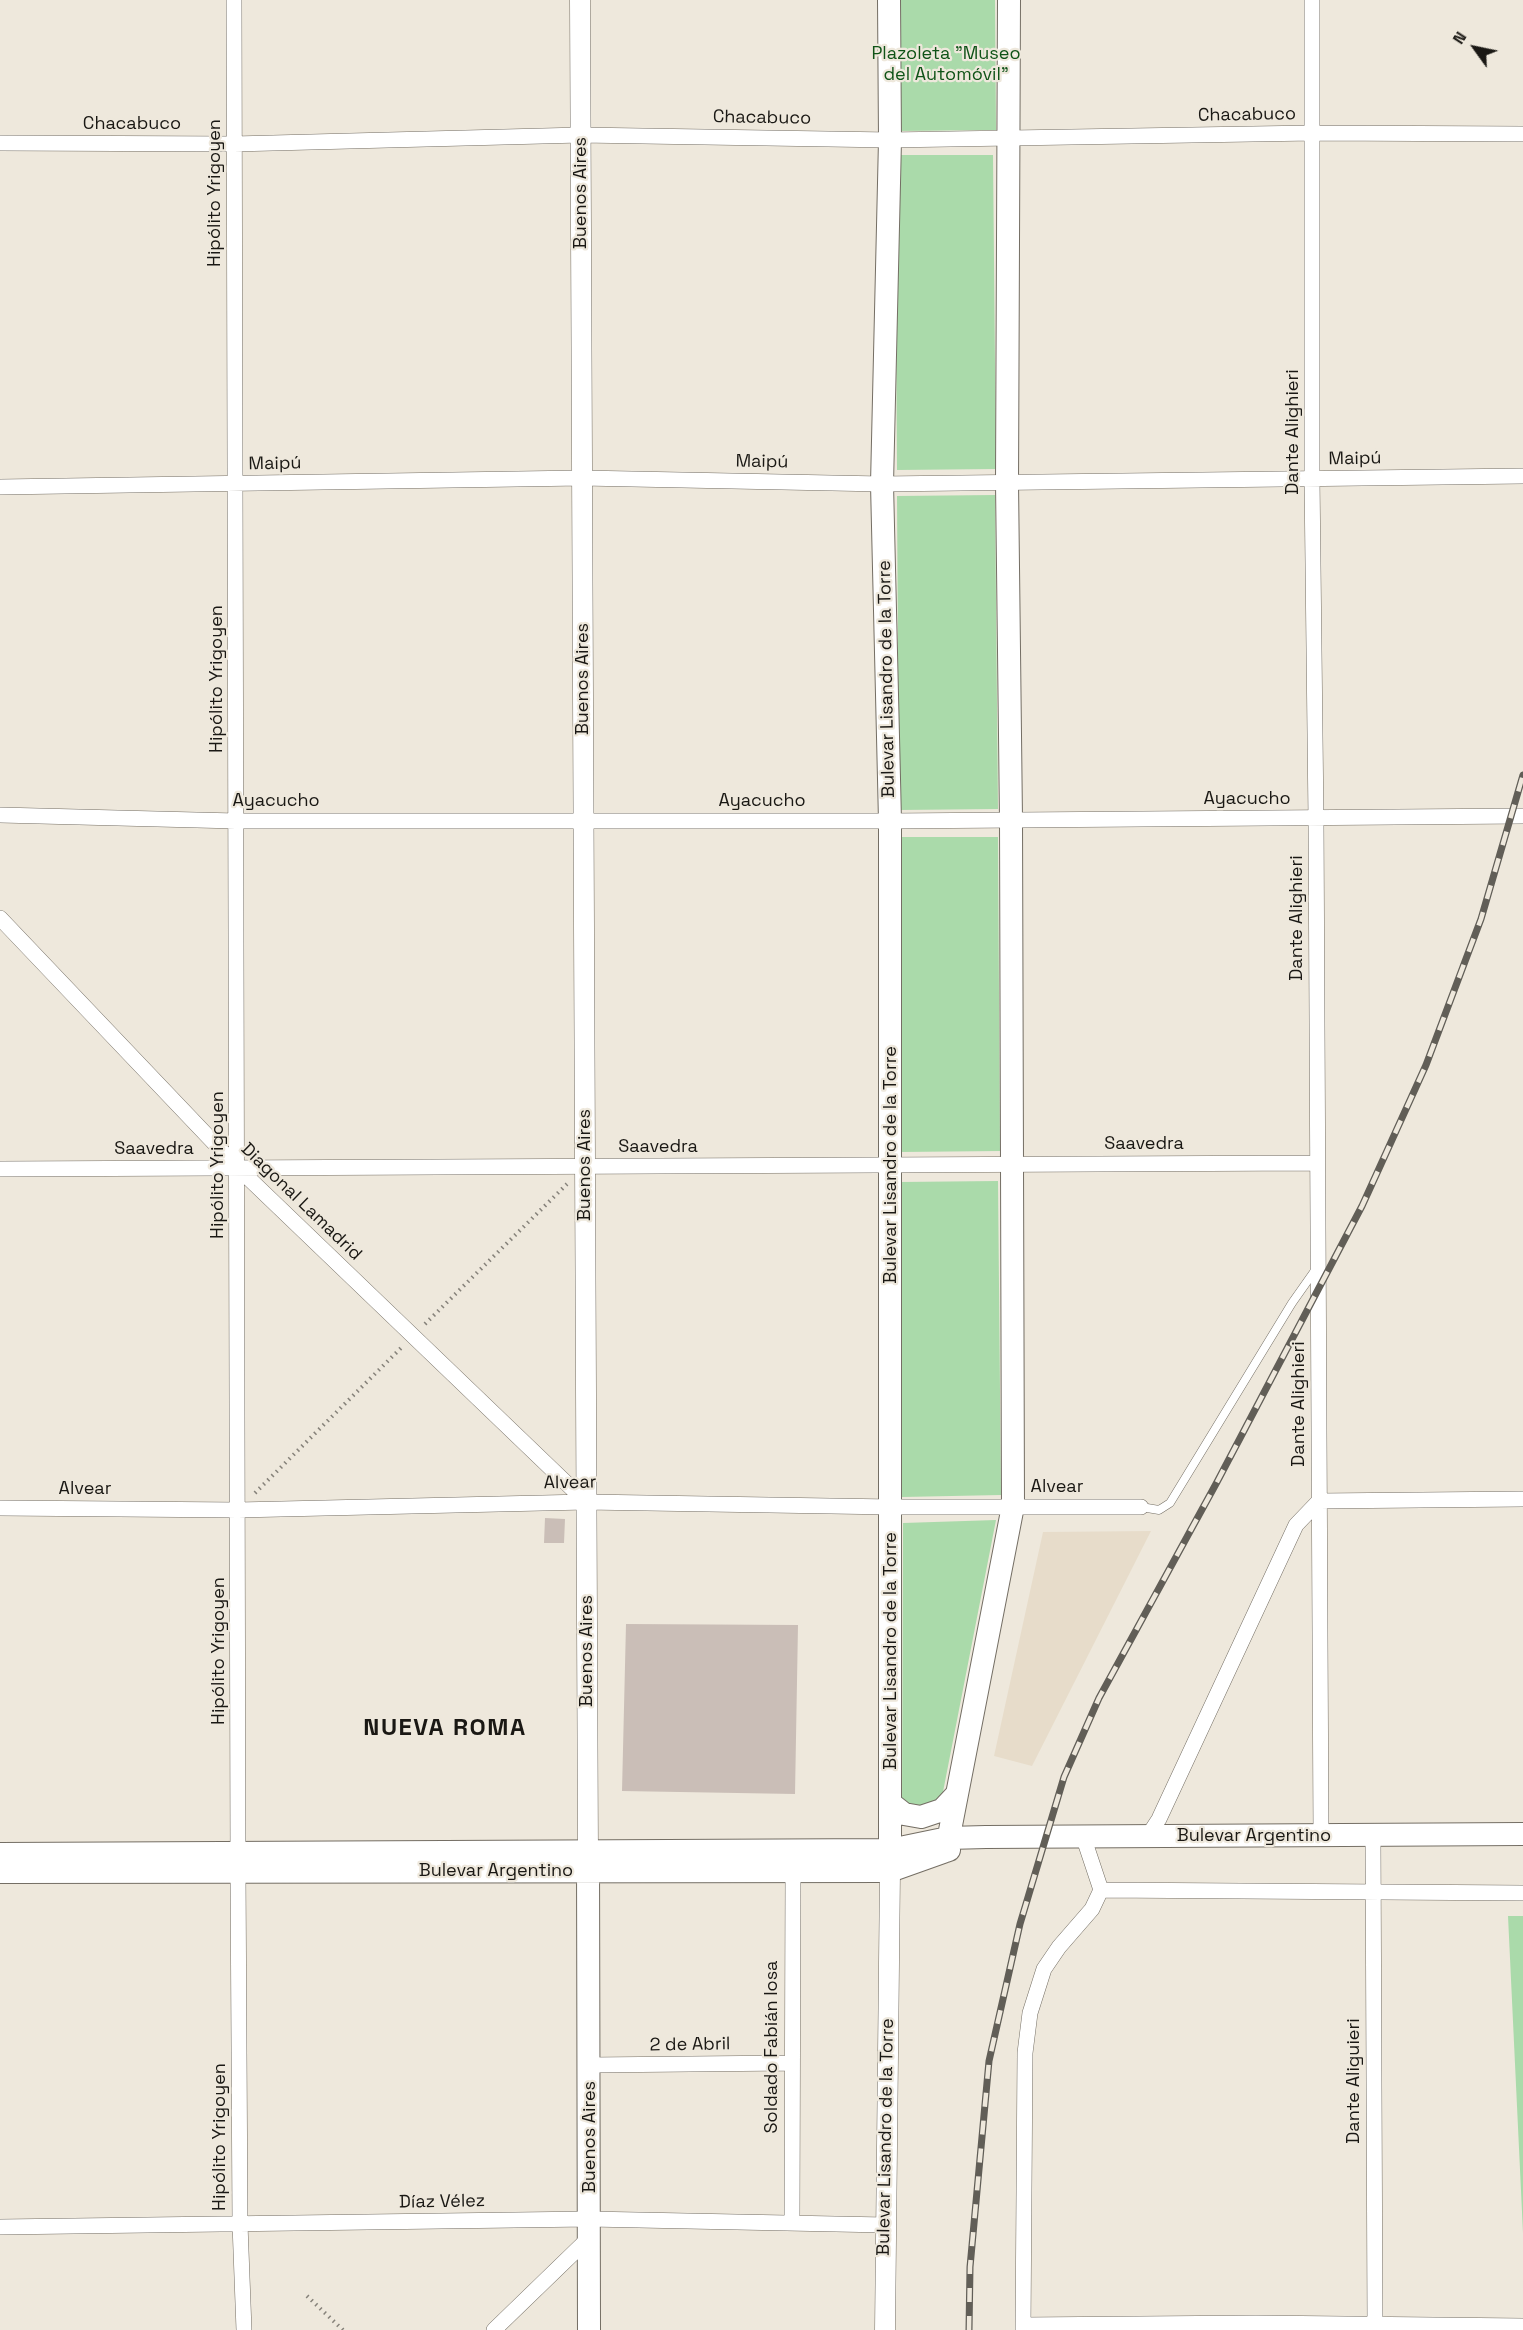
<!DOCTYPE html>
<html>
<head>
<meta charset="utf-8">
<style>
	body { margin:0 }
	#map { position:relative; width:1523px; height:2330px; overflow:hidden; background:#eee8dc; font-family:"Space Grotesk",sans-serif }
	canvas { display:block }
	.north { position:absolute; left:1445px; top:18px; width:60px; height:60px; -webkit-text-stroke:4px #eee8dc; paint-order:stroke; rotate:303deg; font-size:16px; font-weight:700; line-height:24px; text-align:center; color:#1a1814 }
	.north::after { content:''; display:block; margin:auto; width:21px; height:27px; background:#1a1814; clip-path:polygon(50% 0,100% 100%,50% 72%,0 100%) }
</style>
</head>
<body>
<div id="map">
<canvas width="1523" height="2330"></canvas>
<div class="north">N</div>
</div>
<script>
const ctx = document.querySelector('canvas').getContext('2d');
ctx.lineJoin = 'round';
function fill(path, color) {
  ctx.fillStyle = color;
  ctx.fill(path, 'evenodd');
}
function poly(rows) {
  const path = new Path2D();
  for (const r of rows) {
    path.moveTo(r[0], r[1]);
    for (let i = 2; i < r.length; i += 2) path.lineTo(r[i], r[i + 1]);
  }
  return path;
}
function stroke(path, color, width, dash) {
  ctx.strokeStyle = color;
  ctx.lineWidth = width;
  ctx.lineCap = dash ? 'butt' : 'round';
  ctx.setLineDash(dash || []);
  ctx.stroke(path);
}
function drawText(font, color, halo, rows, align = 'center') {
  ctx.font = font + ' "Space Grotesk",sans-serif';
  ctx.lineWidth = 4.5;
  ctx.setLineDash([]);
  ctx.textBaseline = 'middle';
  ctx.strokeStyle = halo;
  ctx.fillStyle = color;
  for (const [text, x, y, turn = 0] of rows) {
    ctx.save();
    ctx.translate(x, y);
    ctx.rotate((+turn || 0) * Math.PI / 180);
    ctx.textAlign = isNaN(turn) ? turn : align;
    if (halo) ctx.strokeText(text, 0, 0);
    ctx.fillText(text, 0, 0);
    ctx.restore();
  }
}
fill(poly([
	[1151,1531,1032,1766,994,1756,1043,1532]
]), '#e7dcca');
fill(poly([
	[896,0,995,0,996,130,897,131],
	[895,155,993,155,996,469,897,470],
	[995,495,998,809,899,810,897,496],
	[899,837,998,837,1000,1151,901,1152],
	[998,1181,1001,1495,902,1497,900,1182],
	[996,1520,942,1797,921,1810,902,1803,903,1523],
	[1508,1916,1523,1916,1523,2233]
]), '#aadaaa');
fill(poly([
	[545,1518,565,1519,564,1543,544,1543],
	[626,1624,798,1625,795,1794,622,1791]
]), '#cabeb7');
const service = poly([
	[1141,1507,1159,1510,1170,1503,1292,1303,1316,1269]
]);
const minor = poly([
	[234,0,238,1871,240,2224,244,2330],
	[1312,0,1312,479,1316,819,1321,1835],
	[0,143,234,144,581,135,890,140,1313,133,1523,134],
	[0,487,582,478,882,484,1523,476],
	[0,815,236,821,890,821,1523,816],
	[0,918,238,1168,586,1502],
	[0,1169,1317,1163],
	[0,1508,238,1510,586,1502,892,1507,1141,1507],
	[1148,1836,1159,1819,1296,1525,1319,1501,1523,1499],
	[1373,1836,1375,2326],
	[1101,1890,1523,1893],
	[590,2065,791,2063],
	[792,2223,793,1872],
	[0,2227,589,2219,885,2225],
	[1023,2325,1256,2323,1523,2326],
	[494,2330,589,2238],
	[1023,2330,1025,2053,1030,2013,1044,1969,1059,1947,1092,1909,1101,1890,1083,1836]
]);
const tertiary = poly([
	[580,0,588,1851],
	[885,2330,890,1871]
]);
const secondary = poly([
	[889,0,890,140,882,484,890,821,890,1871],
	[890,1803,904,1814,921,1817,942,1810,957,1794],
	[946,1851,1013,1506,1011,819,1007,483,1009,0],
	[0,1854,890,1850,948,1838,986,1837,1523,1834],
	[588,1856,589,2330],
	[0,1872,890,1871,949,1850]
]);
stroke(service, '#746e64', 9);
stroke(minor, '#746e64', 16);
stroke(tertiary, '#746e64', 21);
stroke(secondary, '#746e64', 24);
stroke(poly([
	[425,1324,567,1184],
	[255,1493,403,1346],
	[307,2296,343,2330]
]), '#86827a', 4, [1.5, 4.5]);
stroke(service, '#fff', 8);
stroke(minor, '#fff', 15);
stroke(tertiary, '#fff', 20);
stroke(secondary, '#fff', 22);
const rail = poly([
	[969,2330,970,2267,989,2061,1020,1924,1064,1777,1099,1698,1217,1482,1362,1206,1426,1065,1481,919,1523,775]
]);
stroke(rail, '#615e57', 7);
stroke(rail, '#eee8dc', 4.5, [14]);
drawText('18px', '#0f5317', '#eee8dc', [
	["Plazoleta \"Museo",946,54],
	["del Automóvil\"",946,75]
]);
drawText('18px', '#1a1814', '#eee8dc', [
	["Chacabuco",1247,115,-1],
	["Chacabuco",762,118,1],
	["Chacabuco",132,124],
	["Hipólito Yrigoyen",215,193,-90],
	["Buenos Aires",581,193,-90],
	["Dante Alighieri",1293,432,-90],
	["Maipú",1355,459,-1],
	["Maipú",762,462,1],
	["Maipú",275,464,-1],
	["Hipólito Yrigoyen",217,679,-90],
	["Buenos Aires",583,679,-90],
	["Bulevar Lisandro de la Torre",887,679,-91],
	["Ayacucho",1247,799],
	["Ayacucho",276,801],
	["Ayacucho",762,801],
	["Dante Alighieri",1297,918,-90],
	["Saavedra",1144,1144],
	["Saavedra",658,1147],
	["Saavedra",154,1149],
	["Hipólito Yrigoyen",218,1165,-90],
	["Buenos Aires",585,1165,-90],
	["Bulevar Lisandro de la Torre",891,1165,-90],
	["Diagonal Lamadrid",301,1202,44],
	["Dante Alighieri",1299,1404,-90],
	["Alvear",570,1483,-1],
	["Alvear",1057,1487],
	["Alvear",85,1489],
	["Hipólito Yrigoyen",219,1651,-90],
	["Buenos Aires",587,1651,-90],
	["Bulevar Lisandro de la Torre",891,1651,-90],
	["Bulevar Argentino",1254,1836],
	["Bulevar Argentino",496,1871],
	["2 de Abril",690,2045,-1],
	["Soldado Fabián Iosa",772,2047,-90],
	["Dante Aliguieri",1354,2081,-90],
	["Hipólito Yrigoyen",220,2137,-90],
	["Buenos Aires",590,2137,-90],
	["Bulevar Lisandro de la Torre",886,2137,-89],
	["Díaz Vélez",442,2202,-1]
]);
ctx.letterSpacing = '1.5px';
drawText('bold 24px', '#1a1814', '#eee8dc', [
	["NUEVA ROMA",445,1728]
]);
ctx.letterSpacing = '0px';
</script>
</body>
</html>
